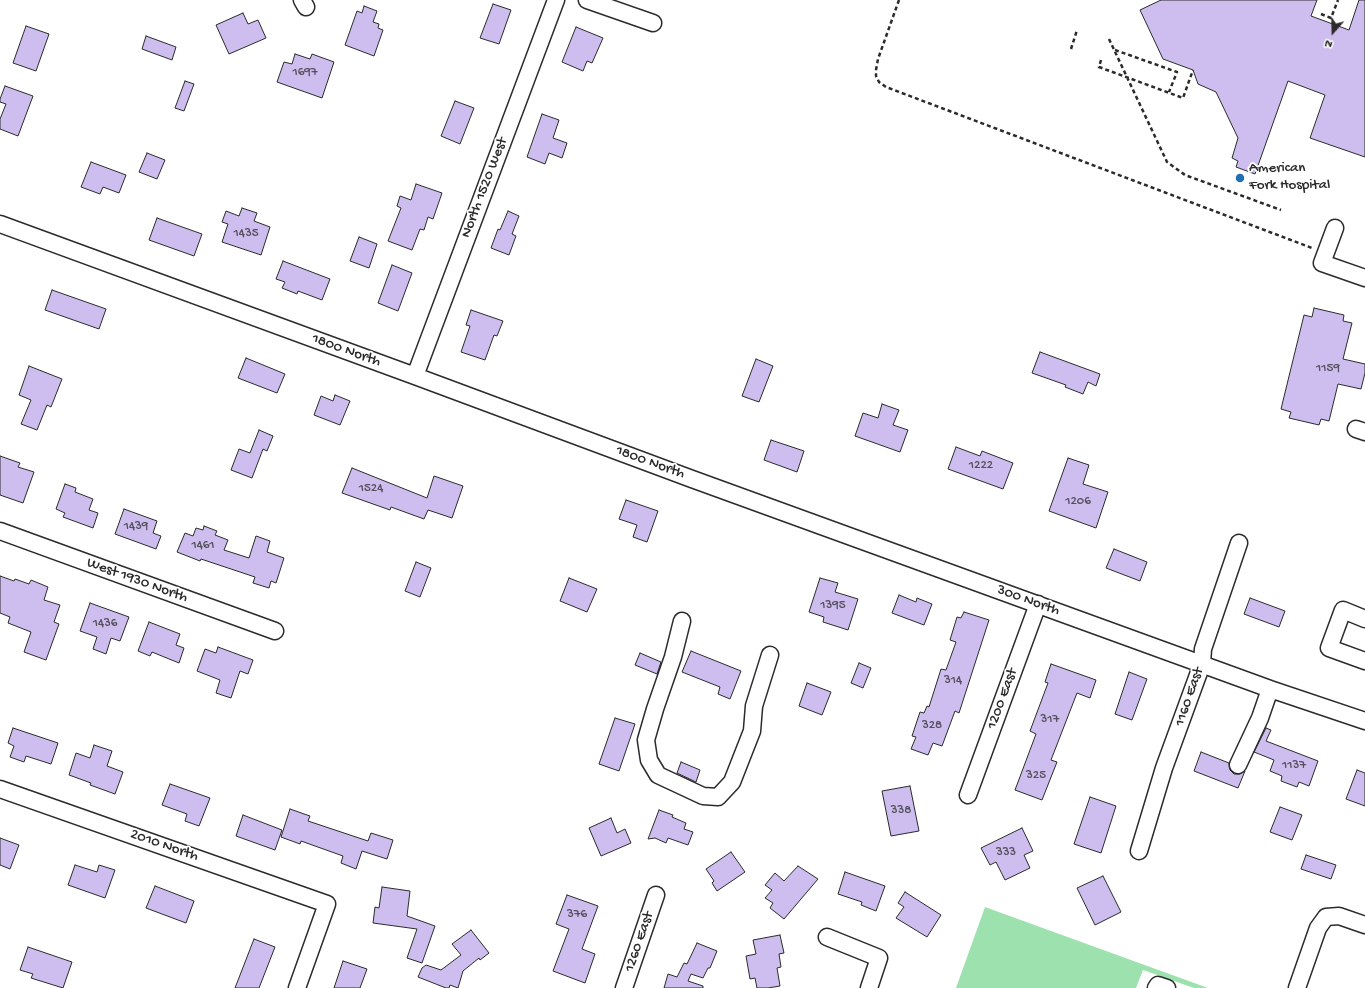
<!DOCTYPE html>
<html>
<head>
<meta charset="utf-8">
<style>
	body { margin:0 }
	#map { position:relative; width:1365px; height:988px; overflow:hidden; background:#fff; font-family:"Gochi Hand",sans-serif }
	canvas { display:block }
	.north { position:absolute; left:1313px; top:12px; width:40px; height:40px; -webkit-text-stroke:3px #fff; paint-order:stroke; rotate:200deg; font-size:11px; font-weight:700; line-height:16px; text-align:center; color:#2b2b2b }
	.north::after { content:''; display:block; margin:auto; width:14px; height:18px; background:#2b2b2b; clip-path:polygon(50% 0,100% 100%,50% 72%,0 100%) }
</style>
</head>
<body>
<div id="map">
<canvas width="1365" height="988"></canvas>
<div class="north">N</div>
</div>
<script>
const ctx = document.querySelector('canvas').getContext('2d');
ctx.lineJoin = 'round';
function fill(path, color) {
  ctx.fillStyle = color;
  ctx.fill(path, 'evenodd');
}
function poly(rows) {
  const path = new Path2D();
  for (const r of rows) {
    path.moveTo(r[0], r[1]);
    for (let i = 2; i < r.length; i += 2) path.lineTo(r[i], r[i + 1]);
  }
  return path;
}
function stroke(path, color, width, dash) {
  ctx.strokeStyle = color;
  ctx.lineWidth = width;
  ctx.lineCap = dash ? 'butt' : 'round';
  ctx.setLineDash(dash || []);
  ctx.stroke(path);
}
function drawText(font, color, halo, rows, align = 'center') {
  ctx.font = font + ' "Gochi Hand",sans-serif';
  ctx.lineWidth = 3.5;
  ctx.setLineDash([]);
  ctx.textBaseline = 'middle';
  ctx.strokeStyle = halo;
  ctx.fillStyle = color;
  for (const [text, x, y, turn = 0] of rows) {
    ctx.save();
    ctx.translate(x, y);
    ctx.rotate((+turn || 0) * Math.PI / 180);
    ctx.textAlign = isNaN(turn) ? turn : align;
    if (halo) ctx.strokeText(text, 0, 0);
    ctx.fillText(text, 0, 0);
    ctx.restore();
  }
}
fill(poly([
	[985,907,1208,988,1194,988,1143,970,1136,988,956,988]
]), '#9de2ae');
const building = poly([
	[1161,0,1317,0,1311,16,1349,30,1359,0,1365,0,1365,157,1310,138,1325,95,1288,81,1255,174,1236,167,1238,161,1232,158,1238,138,1216,92,1198,84,1193,70,1163,59,1140,10,1161,0],
	[493,4,511,10,499,44,480,38,493,4],
	[364,6,377,11,373,22,379,24,378,28,383,30,374,56,345,45,357,11,362,13,364,6],
	[243,13,248,24,258,20,266,38,229,54,216,25,243,13],
	[26,26,49,34,36,71,13,63,26,26],
	[576,27,603,38,592,63,587,61,583,71,562,62,576,27],
	[146,36,176,47,172,60,142,49,146,36],
	[295,54,310,59,312,54,334,62,322,98,277,82,284,62,292,64,295,54],
	[185,81,194,84,184,111,175,108,185,81],
	[5,86,33,96,18,136,0,129,0,119,6,104,0,102,0,99,5,86],
	[455,101,474,108,460,144,441,136,455,101],
	[542,114,559,120,553,138,567,143,562,158,549,153,545,164,527,157,542,114],
	[147,153,165,160,157,179,139,172,147,153],
	[91,162,126,175,119,193,103,187,100,194,81,187,91,162],
	[416,184,442,193,433,219,428,217,424,230,420,229,412,250,388,241,401,208,397,206,400,196,411,200,416,184],
	[242,208,257,213,254,221,270,227,261,255,222,242,228,224,222,222,226,211,239,216,242,208],
	[508,211,519,216,512,234,516,236,509,255,491,248,498,229,500,230,508,211],
	[157,218,202,234,194,256,149,240,157,218],
	[359,237,377,244,369,268,350,261,359,237],
	[283,261,330,279,322,300,298,291,297,294,282,288,285,282,276,279,283,261],
	[392,265,412,273,398,311,378,303,392,265],
	[52,290,106,309,99,329,45,310,52,290],
	[1314,308,1344,315,1343,321,1352,323,1343,359,1365,364,1365,373,1361,389,1338,384,1329,421,1321,419,1319,425,1289,418,1291,412,1281,409,1304,315,1312,317,1314,308],
	[471,310,503,321,497,336,494,335,485,360,461,352,470,326,466,325,471,310],
	[1040,352,1100,374,1096,386,1088,382,1083,394,1065,387,1066,385,1032,373,1040,352],
	[246,358,285,374,277,393,238,378,246,358],
	[756,359,773,366,759,402,742,396,756,359],
	[29,366,62,379,51,407,47,405,37,430,21,424,31,400,19,395,29,366],
	[335,395,350,401,340,425,314,415,321,396,333,401,335,395],
	[882,404,899,410,893,425,908,430,900,452,855,436,863,413,878,418,882,404],
	[259,430,273,436,267,451,263,449,252,478,231,470,239,449,250,453,259,430],
	[771,440,804,451,797,472,764,460,771,440],
	[956,447,980,456,982,451,1013,463,1003,489,948,469,956,447],
	[0,456,20,463,18,467,34,472,23,503,0,495,0,456],
	[1068,458,1089,465,1083,484,1108,492,1096,528,1049,511,1068,458],
	[352,468,427,498,434,476,463,486,452,518,428,510,424,519,391,507,390,510,342,493,352,468],
	[65,484,76,488,75,492,93,499,89,510,98,513,93,528,63,517,65,513,56,509,65,484],
	[626,500,658,511,647,542,633,537,637,525,619,519,626,500],
	[124,509,157,521,153,533,161,536,156,549,115,534,124,509],
	[204,526,217,531,215,535,228,540,224,550,249,558,256,536,270,541,267,552,284,558,276,583,271,581,269,588,253,583,255,577,201,559,200,561,177,552,185,533,193,536,196,528,203,530,204,526],
	[1114,549,1147,562,1140,581,1106,568,1114,549],
	[416,562,431,568,420,597,405,591,416,562],
	[0,576,14,581,15,579,29,584,31,580,48,587,44,600,60,605,54,622,59,624,46,660,24,652,31,632,8,623,10,617,0,613,0,576],
	[569,578,597,589,587,612,560,601,569,578],
	[820,578,838,583,835,592,858,599,848,630,823,622,824,617,809,612,820,578],
	[899,595,916,602,917,598,932,604,924,625,892,613,899,595],
	[1250,598,1285,611,1279,627,1244,614,1250,598],
	[90,603,129,617,120,641,111,638,106,654,93,649,97,637,80,631,90,603],
	[964,612,989,620,959,713,955,711,942,746,933,743,928,755,911,749,916,737,912,736,920,712,924,713,927,706,929,707,941,669,946,670,956,642,950,640,957,617,961,618,964,612],
	[149,622,180,634,176,645,184,648,179,663,152,652,150,656,138,651,149,622],
	[218,647,253,660,248,674,240,671,231,698,216,693,220,680,197,671,205,649,216,653,218,647],
	[691,651,741,671,730,699,718,694,720,687,682,672,691,651],
	[640,653,661,662,657,674,635,665,640,653],
	[859,663,871,668,863,688,851,683,859,663],
	[1051,664,1096,680,1090,698,1077,693,1051,760,1057,762,1042,800,1015,790,1036,734,1030,731,1048,683,1045,682,1051,664],
	[1129,672,1147,679,1132,720,1115,714,1129,672],
	[807,683,831,692,822,715,799,706,807,683],
	[615,718,635,724,619,771,599,764,615,718],
	[13,728,58,743,51,764,26,756,24,762,10,757,14,746,8,743,13,728],
	[1266,728,1271,730,1266,741,1318,761,1309,786,1299,782,1297,787,1281,781,1282,776,1270,771,1274,760,1254,752,1266,728],
	[94,745,112,751,107,766,123,772,115,794,90,785,91,783,69,775,76,753,90,758,94,745],
	[1201,752,1229,763,1230,770,1234,774,1239,774,1245,771,1238,788,1194,771,1201,752],
	[681,762,700,770,696,782,677,773,681,762],
	[1357,770,1365,773,1365,806,1346,799,1357,770],
	[170,784,210,798,199,826,185,821,187,814,162,805,170,784],
	[910,786,919,831,891,836,882,791,910,786],
	[1090,797,1116,806,1101,853,1074,844,1090,797],
	[1280,807,1302,815,1292,840,1270,832,1280,807],
	[290,809,310,816,308,821,368,841,371,833,393,840,387,859,362,851,356,869,341,863,343,856,301,841,300,844,281,837,290,809],
	[659,810,673,815,672,817,686,823,684,829,693,832,688,845,668,838,666,843,655,838,648,839,659,810],
	[243,815,282,830,275,850,236,836,243,815],
	[611,818,617,833,625,829,631,843,601,856,589,828,611,818],
	[1022,828,1033,851,1024,855,1030,868,1005,880,996,862,990,865,981,848,1022,828],
	[0,838,19,845,10,869,0,865,0,838],
	[731,852,745,872,717,891,712,883,714,881,706,869,731,852],
	[1306,855,1336,865,1331,879,1301,869,1306,855],
	[75,865,97,872,99,865,115,870,105,898,68,885,75,865],
	[798,866,818,879,784,919,770,908,773,903,765,898,772,890,765,885,775,873,784,881,798,866],
	[845,872,885,886,876,911,861,905,862,902,838,894,845,872],
	[1103,876,1121,912,1095,925,1077,888,1103,876],
	[155,886,194,901,186,923,146,908,155,886],
	[382,887,410,891,407,916,435,926,422,963,407,958,417,929,373,923,375,907,379,908,382,887],
	[905,892,941,915,927,937,896,918,904,907,898,903,905,892],
	[567,895,598,906,582,949,595,954,585,983,553,971,569,929,556,924,567,895],
	[471,930,489,953,480,960,479,958,463,971,458,988,450,985,449,988,446,988,418,977,422,968,426,965,441,970,461,955,452,944,471,930],
	[780,935,784,953,779,954,781,967,777,968,780,986,768,988,757,988,755,978,750,979,746,956,756,954,753,940,780,935],
	[254,939,275,947,259,988,235,988,254,939],
	[697,943,717,951,710,968,708,968,703,978,691,974,688,981,703,986,703,988,664,988,668,974,677,977,684,963,687,964,697,943],
	[28,947,72,962,63,988,31,978,33,974,20,970,28,947],
	[343,961,367,969,360,988,334,988,343,961]
]);
fill(building, '#cebeef');
stroke(building, '#2b2b2b', 1);
const minor = poly([
	[302,0,306,7],
	[587,0,653,23],
	[0,224,415,376,692,479,1270,689,1365,721],
	[1335,228,1322,263,1365,278],
	[415,376,556,0],
	[1356,429,1365,432],
	[0,531,275,631],
	[1365,619,1343,610,1329,648,1365,661],
	[682,621,673,657,655,709,646,740,649,760,658,775,703,796,718,797,732,782,752,731,754,706,770,655],
	[1238,765,1260,718,1270,689],
	[0,789,327,904,297,988],
	[968,795,1038,604],
	[1139,851,1164,768,1202,664,1203,649,1239,543],
	[827,937,879,958,869,988],
	[624,988,656,895],
	[1156,988,1158,985,1167,988],
	[1297,988,1318,928,1326,917,1339,916,1365,925]
]);
stroke(minor, '#2b2b2b', 19);
stroke(poly([
	[899,0,878,59,876,70,876,76,879,82,886,87,1312,248],
	[1321,14,1331,18,1338,0],
	[1109,39,1167,162,1185,175,1281,210],
	[1071,49,1077,30],
	[1115,50,1177,72,1169,92],
	[1101,60,1099,67,1183,98,1193,70]
]), '#2b2b2b', 2.5, [4, 3]);
stroke(minor, '#fff', 16);
for (const [x, y, r, color] of [
	[1240,178,5,"#1f6fb2"]
]) {
  const dot = new Path2D();
  dot.arc(x, y, r, 0, 2 * Math.PI);
  ctx.fillStyle = color;
  ctx.fill(dot);
  stroke(dot, '#fff', 1.5);
}
drawText('13px', '#54505c', null, [
	["1697",305,73],
	["1435",246,234],
	["1159",1328,369],
	["1222",981,466],
	["1524",371,489],
	["1206",1078,502],
	["1439",136,527],
	["1461",203,546],
	["1395",833,606],
	["1436",105,624],
	["314",953,681],
	["317",1050,720],
	["328",932,726],
	["1137",1294,766],
	["325",1036,776],
	["338",901,811],
	["333",1006,853],
	["376",577,915]
]);
drawText('15px', '#2b2b2b', '#fff', [
	["American",1249,169],
	["Fork Hospital",1249,186]
], 'left');
drawText('15px', '#2b2b2b', '#fff', [
	["North 1520 West",485,188,-69],
	["1800 North",346,351,20],
	["1800 North",650,463,20],
	["West 1930 North",137,581,20],
	["300 North",1028,601,20],
	["1160 East",1190,697,-71],
	["1200 East",1003,699,-70],
	["2010 North",164,846,19],
	["1260 East",640,942,-71]
]);
</script>
</body>
</html>
